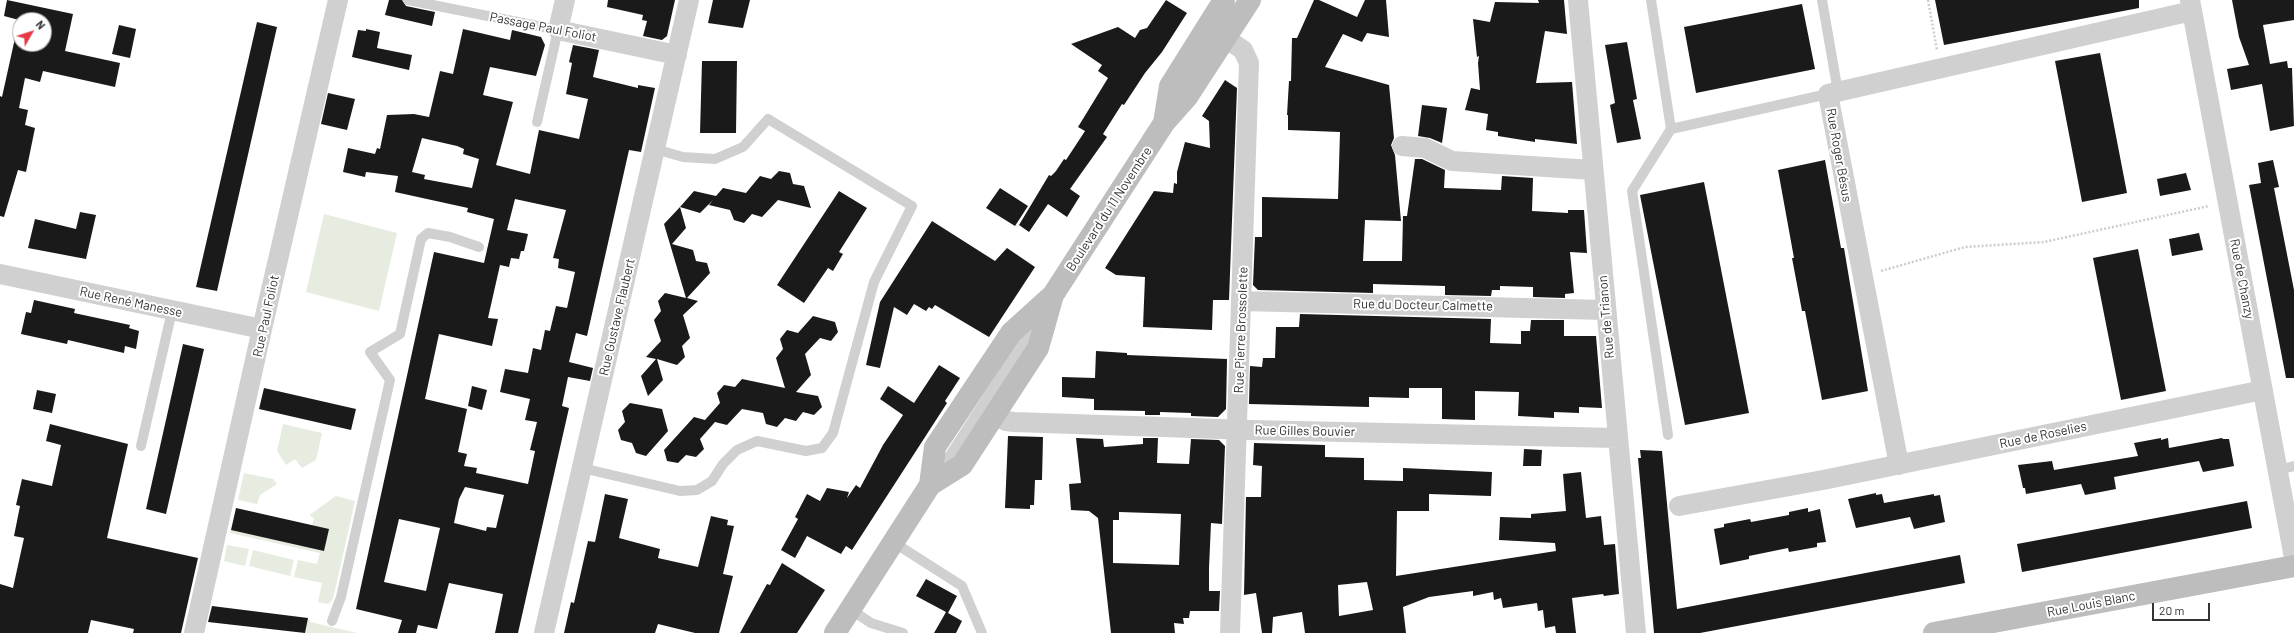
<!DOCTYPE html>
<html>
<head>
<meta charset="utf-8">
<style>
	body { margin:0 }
	#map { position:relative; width:2294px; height:633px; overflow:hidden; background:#fff; font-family:Barlow,sans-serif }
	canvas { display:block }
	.north { position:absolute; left:12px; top:12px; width:40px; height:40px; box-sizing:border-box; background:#fff; border:1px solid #adadad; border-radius:50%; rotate:51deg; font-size:11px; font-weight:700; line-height:16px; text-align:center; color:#333 }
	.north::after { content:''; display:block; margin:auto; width:14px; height:18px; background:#e63946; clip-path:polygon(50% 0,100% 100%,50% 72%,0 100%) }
	.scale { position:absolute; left:2152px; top:603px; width:58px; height:18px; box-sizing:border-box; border:2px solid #333; border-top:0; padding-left:5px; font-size:12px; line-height:14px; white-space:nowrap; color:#333; -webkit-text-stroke:3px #fff; paint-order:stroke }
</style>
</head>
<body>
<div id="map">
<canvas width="2294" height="633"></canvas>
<div class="north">N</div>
<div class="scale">20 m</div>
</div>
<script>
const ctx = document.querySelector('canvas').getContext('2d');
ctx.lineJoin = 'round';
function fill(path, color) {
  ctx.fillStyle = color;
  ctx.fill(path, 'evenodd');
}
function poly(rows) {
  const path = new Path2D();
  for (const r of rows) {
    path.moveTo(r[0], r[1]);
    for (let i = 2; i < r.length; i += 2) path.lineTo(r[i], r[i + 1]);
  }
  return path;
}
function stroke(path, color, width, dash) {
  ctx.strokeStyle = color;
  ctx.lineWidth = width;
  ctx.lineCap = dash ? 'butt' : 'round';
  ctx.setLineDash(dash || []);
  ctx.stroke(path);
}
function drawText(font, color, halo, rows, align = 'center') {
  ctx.font = font + ' Barlow,sans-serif';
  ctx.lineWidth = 4;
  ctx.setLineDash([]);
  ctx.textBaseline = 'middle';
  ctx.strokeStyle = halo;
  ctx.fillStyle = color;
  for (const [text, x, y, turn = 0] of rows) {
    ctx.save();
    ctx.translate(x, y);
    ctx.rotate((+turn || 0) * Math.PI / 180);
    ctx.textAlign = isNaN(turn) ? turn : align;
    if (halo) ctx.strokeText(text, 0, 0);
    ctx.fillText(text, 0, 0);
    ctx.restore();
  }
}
fill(poly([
	[324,214,397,233,379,311,306,292],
	[283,424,322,433,316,460,302,468,295,459,286,465,277,451],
	[244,473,273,479,277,484,260,495,257,504,238,500],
	[336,496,355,501,333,599,328,604,318,602,322,583,294,577,298,560,317,564,320,553,230,533,231,530,312,525,314,518,310,516,311,514],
	[227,545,249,549,245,566,224,561],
	[253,550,294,560,290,576,249,566],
	[307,619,310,620,310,622,357,633,305,633]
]), '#e6ecdf');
fill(poly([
	[7,0,73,14,65,51,120,63,115,87,43,71,40,82,25,78,19,108,28,110,25,125,35,128,26,172,18,170,4,217,0,216,0,96,2,97,19,20,4,16],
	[20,20,44,20,44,44,20,44],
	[389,0,402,0,406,6,435,12,432,26,385,15],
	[608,0,675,0,667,36,662,40,643,36,647,21,642,20,643,15,607,7],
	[713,0,750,0,743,28,708,23],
	[1166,0,1187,13,1162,52,1145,73,1124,105,1122,104,1103,134,1107,137,1070,189,1080,196,1067,217,1048,204,1029,232,1019,225,1049,175,1051,176,1056,171,1064,159,1066,160,1085,131,1078,127,1108,78,1098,71,1102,65,1071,44,1118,27,1135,38,1140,30,1147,28],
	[1314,0,1319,0,1357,17,1365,0,1386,0,1389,37,1367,33,1362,42,1343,34,1325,67,1389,85,1394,138,1391,145,1395,155,1401,221,1365,220,1363,261,1402,261,1403,216,1407,216,1415,159,1422,159,1445,170,1444,188,1501,190,1502,176,1533,178,1532,211,1568,213,1568,210,1584,210,1587,253,1570,252,1574,293,1565,294,1565,298,1533,297,1533,287,1500,286,1500,290,1492,290,1491,296,1445,295,1445,286,1373,284,1373,293,1258,290,1253,285,1255,237,1262,237,1262,197,1338,199,1340,132,1288,130,1288,115,1287,115,1289,81,1291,81,1292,38,1297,38],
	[1538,0,1564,0,1567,34,1545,31,1536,83,1572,82,1577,144,1535,139,1535,142,1498,136,1498,132,1486,130,1488,114,1465,110,1471,88,1480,90,1478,63,1479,56,1477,57,1473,19,1490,22,1495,2,1539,3],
	[1935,0,2139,0,2139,8,1944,45],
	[2232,0,2294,0,2294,20,2263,25,2270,64,2287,61,2288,68,2292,68,2294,126,2270,131,2262,84,2231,90,2227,69,2249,65,2239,37],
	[1802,4,1815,69,1696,93,1684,27],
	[257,22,277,27,217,291,196,287],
	[119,25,136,29,130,58,112,54],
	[366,29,380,32,377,48,412,55,409,70,352,57,358,30,366,31],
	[463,29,510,40,512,30,541,37,545,45,536,76,490,67,483,95,513,102,496,165,530,174,539,130,579,139,588,99,566,94,572,63,569,62,573,45,599,50,593,77,638,88,638,85,655,88,641,152,629,150,587,336,576,333,569,362,593,368,590,381,568,377,562,406,569,408,518,633,495,633,503,594,449,583,437,629,418,625,416,633,398,633,402,620,356,609,434,252,484,263,494,219,467,212,468,208,395,192,398,176,366,172,365,177,343,172,348,148,375,154,377,148,380,149,387,115,414,114,429,117,440,71,453,74],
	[422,138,457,146,464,149,463,154,479,159,472,188,424,179,425,175,412,172],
	[515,199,566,210,553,258,559,259,558,268,575,272,567,308,556,306,550,331,545,330,541,350,533,348,528,373,505,369,500,392,530,399,525,420,537,422,530,450,535,451,528,484,476,473,477,468,464,466,467,454,458,452,467,409,425,399,439,334,492,346,498,319,488,318,500,265,509,267,511,258,519,259,521,251,524,251,528,234,507,230],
	[465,487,504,495,496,528,487,527,486,531,454,523,459,499],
	[399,519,440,528,426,591,384,582],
	[1627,42,1637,99,1633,100,1641,139,1617,143,1610,105,1615,103,1605,45],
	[2100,53,2127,193,2082,202,2055,61],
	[702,61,737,61,736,133,700,133],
	[1225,80,1237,88,1229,300,1213,300,1212,330,1143,327,1145,277,1116,275,1105,268,1154,191,1173,193,1174,183,1177,184,1177,172,1185,142,1210,148,1209,121,1202,116],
	[328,93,355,99,347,130,321,124],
	[1422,105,1447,108,1442,143,1430,138,1418,136],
	[1825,160,1841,248,1844,248,1868,391,1822,400,1805,311,1802,311,1792,258,1794,258,1778,170],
	[2273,160,2279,187,2274,188,2294,290,2294,378,2286,378,2249,185,2261,183,2258,163],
	[779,171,790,173,793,184,804,186,811,208,778,200,762,217,752,214,744,223,734,220,730,210,709,205,713,200,700,213,680,207,694,191,716,196,723,188,746,193,760,176,771,179],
	[2186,173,2191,190,2160,196,2157,179],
	[1704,182,1749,413,1685,425,1640,195],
	[1000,188,1028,206,1015,226,986,208],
	[839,191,867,208,839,252,843,254,833,271,828,268,804,303,777,285],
	[680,207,686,228,672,244,693,250,696,261,707,263,710,273,687,298,698,301,683,315,690,338,682,346,685,357,677,365,657,359,663,380,648,396,641,376,656,359,646,357,661,341,654,320,661,311,658,301,665,293,686,298,664,224],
	[80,212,96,215,86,259,28,248,35,219,76,229],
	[932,221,995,261,1007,248,1035,267,989,337,935,305,932,309,929,307,926,311,914,304,907,315,894,307,880,368,866,365,880,302],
	[2199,233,2203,250,2172,256,2169,239],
	[2138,249,2166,391,2121,400,2093,258],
	[34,300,75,309,74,313,130,325,129,328,139,331,136,349,125,346,124,353,68,340,67,344,21,334,26,312,31,313],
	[1300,314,1491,319,1490,343,1521,344,1521,331,1530,331,1531,320,1564,320,1564,336,1596,336,1602,408,1579,407,1579,413,1554,412,1554,418,1518,416,1519,392,1475,391,1475,420,1442,419,1442,388,1409,388,1409,398,1369,397,1369,407,1249,404,1250,366,1262,367,1263,358,1275,358,1276,327,1299,327],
	[813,316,835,322,838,332,831,341,820,338,805,354,811,375,796,392,818,396,822,407,814,415,803,412,796,421,785,418,777,427,766,424,763,413,742,409,727,425,715,422,700,439,704,449,696,457,686,455,678,463,667,461,664,450,694,417,705,420,720,403,717,393,724,385,735,387,742,379,785,388,776,358,783,349,780,339,787,330,798,333],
	[183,344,204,349,166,514,146,509],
	[1096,351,1127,353,1127,355,1227,359,1226,409,1218,417,1191,416,1191,413,1160,412,1160,415,1145,415,1145,411,1094,410,1094,399,1062,397,1062,377,1095,378],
	[939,365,960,378,945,401,947,403,852,550,846,546,841,554,807,536,795,558,781,550,798,519,795,517,807,494,820,501,827,488,849,492,847,498,856,485,860,488,883,445,903,415,880,399,888,386,914,403],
	[472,386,487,390,482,410,468,406],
	[264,388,356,409,351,430,259,409],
	[37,390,56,394,52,413,33,409],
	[630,403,662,409,668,431,646,456,636,453,632,443,621,440,618,430,625,422,622,411],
	[50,424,128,444,107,538,198,558,181,633,133,633,134,629,91,620,88,633,0,633,0,584,13,588,24,538,14,536,20,506,16,505,22,479,52,486,61,445,46,441],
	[1008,436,1043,437,1042,480,1035,480,1034,505,1030,505,1030,509,1005,508],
	[1076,438,1103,439,1104,447,1143,444,1143,438,1158,438,1157,463,1189,464,1191,439,1219,440,1225,446,1222,524,1211,523,1209,568,1209,591,1220,591,1219,611,1190,611,1189,618,1183,618,1184,624,1174,623,1175,633,1111,633,1098,518,1089,511,1071,510,1069,484,1081,483],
	[1119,512,1181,514,1179,565,1113,563,1113,520,1119,520],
	[2161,438,2161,440,2168,438,2169,448,2222,438,2223,439,2229,439,2234,466,2203,472,2199,461,2114,477,2116,489,2085,495,2081,484,2026,494,2025,488,2023,488,2018,465,2052,461,2054,470,2138,456,2134,443],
	[1254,443,1325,445,1325,457,1364,458,1364,480,1403,481,1403,468,1492,472,1491,496,1429,494,1429,511,1397,511,1396,576,1556,551,1555,543,1499,540,1500,517,1531,518,1531,514,1566,511,1563,474,1581,472,1586,518,1601,516,1604,545,1615,544,1619,594,1604,596,1603,594,1572,598,1576,633,1556,633,1555,626,1545,628,1543,610,1538,611,1537,603,1503,608,1501,598,1494,600,1493,592,1473,596,1473,591,1429,597,1403,607,1406,633,1305,633,1302,612,1273,617,1272,633,1262,633,1256,593,1244,595,1246,497,1261,497,1262,466,1253,465],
	[1367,582,1373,610,1339,616,1338,585],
	[1524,449,1542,450,1541,466,1523,466],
	[1640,450,1662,451,1677,609,1960,555,1965,583,1700,633,1654,633,1638,458,1641,458],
	[1876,493,1876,495,1882,494,1884,503,1934,494,1934,496,1940,495,1945,522,1914,529,1910,517,1856,528,1848,499],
	[605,494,628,499,619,538,660,549,658,558,698,567,711,516,728,520,727,525,734,526,723,574,733,576,719,633,695,633,658,624,655,633,564,633,571,602,574,603,588,541,595,542],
	[2247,501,2252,528,2022,572,2017,544],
	[236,508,329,529,324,551,231,530],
	[1808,508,1808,512,1820,509,1826,542,1817,543,1817,547,1789,552,1788,548,1749,556,1749,559,1720,565,1714,529,1724,527,1724,524,1750,519,1751,522,1789,515,1789,512],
	[782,563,825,590,797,633,740,633,767,584,770,585],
	[926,579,957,596,948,613,962,621,956,633,934,633,946,612,916,596],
	[212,606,308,618,305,633,208,622]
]), '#1a1a1a');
stroke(poly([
	[1928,0,1937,50],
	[1881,271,1965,247,2044,242,2209,206]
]), '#cdcdcd', 2.5, [2, 2]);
stroke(poly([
	[408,0,558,30,537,122],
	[1651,0,1671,129,1632,191,1668,435],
	[1822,0,1838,92],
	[1671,129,1828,94],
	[141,446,172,311],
	[582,468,680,491,697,490,712,481,723,464,737,450,757,441,806,451,822,448,833,433,874,282,912,206,768,119,743,147,715,159,683,157,655,149],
	[2278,470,2294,466],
	[938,474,1038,319],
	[893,542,962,586,982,633],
	[850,609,871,623,903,633],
	[332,621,341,597,390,380,370,352,400,334,421,239,428,233,450,237,479,247]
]), '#d0d0d0', 10);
stroke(poly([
	[565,0,558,30,677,55],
	[1578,0,1636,633],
	[2190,0,2294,558],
	[1225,38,1243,50,1249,63,1230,633],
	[1402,146,1425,148,1452,161,1593,170],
	[0,274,262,329],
	[1241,301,1605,310],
	[995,415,1006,421,1014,422,1251,430,1617,438],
	[1899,465,1828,94,2192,11],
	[1679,506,1823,480,2263,390],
	[194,633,262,329,338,0],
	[544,633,689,0]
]), '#d0d0d0', 20);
stroke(poly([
	[1164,123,1170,86,1224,0],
	[930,485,935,447,1011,333,1053,295,1164,123,1187,97,1250,0],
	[835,633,930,485,962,465,1025,368,1038,348,1053,295],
	[1934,633,2294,566]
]), '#bdbdbd', 22);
drawText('13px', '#333', '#fff', [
	["Passage Paul Foliot",543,27,11],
	["Rue Roger Bésus",1839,155,80],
	["Boulevard du 11 Novembre",1109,209,-57],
	["Rue de Chanzy",2242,279,79],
	["Rue René Manesse",131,302,12],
	["Rue du Docteur Calmette",1423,305,1],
	["Rue Paul Foliot",266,316,-78],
	["Rue Gustave Flaubert",617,317,-77],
	["Rue de Trianon",1606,317,-95],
	["Rue Pierre Brossolette",1241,330,-88],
	["Rue Gilles Bouvier",1305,431,1],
	["Rue de Roselies",2043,435,-12],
	["Rue Louis Blanc",2091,604,-11]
]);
</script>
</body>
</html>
